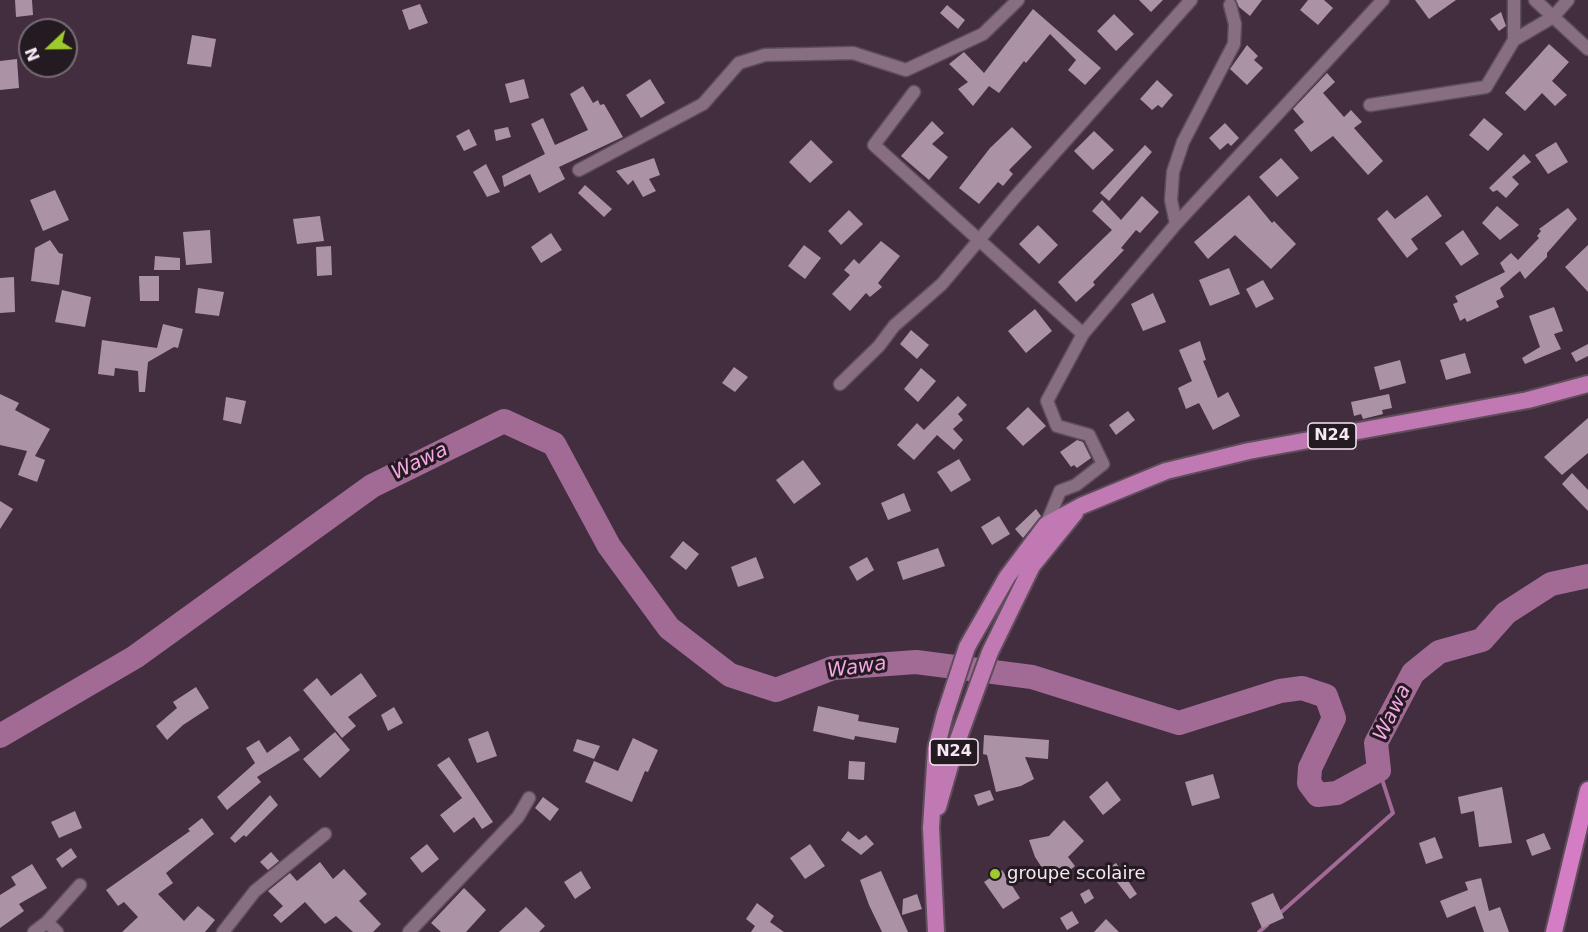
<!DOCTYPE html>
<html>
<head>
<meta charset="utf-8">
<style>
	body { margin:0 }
	#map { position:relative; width:1588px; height:932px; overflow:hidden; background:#432e3f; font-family:"DejaVu Sans",sans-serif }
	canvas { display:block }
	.north { position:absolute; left:18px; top:18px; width:60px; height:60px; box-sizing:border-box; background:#241a21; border:2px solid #786c75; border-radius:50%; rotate:248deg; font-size:16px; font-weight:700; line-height:24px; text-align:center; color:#f6e8f2 }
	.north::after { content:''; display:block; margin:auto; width:21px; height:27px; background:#9eca2e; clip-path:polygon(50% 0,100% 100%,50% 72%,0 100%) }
</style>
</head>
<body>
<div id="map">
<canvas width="1588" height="932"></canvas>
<div class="north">N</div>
</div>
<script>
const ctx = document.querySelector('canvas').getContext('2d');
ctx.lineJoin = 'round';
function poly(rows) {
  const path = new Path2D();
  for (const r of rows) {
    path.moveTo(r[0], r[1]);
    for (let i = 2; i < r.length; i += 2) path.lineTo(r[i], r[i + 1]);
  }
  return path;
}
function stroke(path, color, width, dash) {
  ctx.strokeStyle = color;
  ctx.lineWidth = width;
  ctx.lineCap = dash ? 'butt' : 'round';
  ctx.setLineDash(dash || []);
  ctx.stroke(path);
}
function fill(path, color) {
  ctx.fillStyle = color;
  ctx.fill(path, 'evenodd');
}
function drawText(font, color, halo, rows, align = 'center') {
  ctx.font = font + ' "DejaVu Sans",sans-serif';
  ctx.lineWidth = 6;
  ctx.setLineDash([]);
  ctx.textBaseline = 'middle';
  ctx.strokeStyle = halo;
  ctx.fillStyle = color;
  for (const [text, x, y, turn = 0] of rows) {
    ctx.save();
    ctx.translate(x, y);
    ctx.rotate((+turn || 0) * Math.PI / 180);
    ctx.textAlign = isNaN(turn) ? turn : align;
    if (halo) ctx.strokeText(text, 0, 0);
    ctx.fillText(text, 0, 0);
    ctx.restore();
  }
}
stroke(poly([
	[1279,914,1393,813,1379,770],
	[1259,932,1267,925]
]), '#a16b95', 4);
stroke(poly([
	[0,736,135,657,372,486,504,421,554,444,609,546,669,628,730,675,776,690,833,668,916,662,1032,677,1179,723,1280,691,1302,688,1326,696,1334,718,1310,768,1309,783,1318,795,1337,793,1379,770,1376,743,1413,673,1439,652,1482,640,1506,613,1551,584,1588,576]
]), '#a16b95', 24);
fill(poly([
	[15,0,32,0,33,15,16,17],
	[1139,0,1163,0,1151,12],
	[1236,0,1262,0,1250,16,1239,7],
	[1308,0,1324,0,1333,8,1318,25,1300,10],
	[1415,0,1456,0,1429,19],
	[420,4,428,23,409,30,402,10],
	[947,5,965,20,958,29,940,13],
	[1033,9,1101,68,1085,85,1068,70,1076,60,1050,34,1026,63,1024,61,999,93,989,86,973,106,958,89,968,82,949,64,964,52,984,73],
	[1501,12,1506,26,1499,31,1490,19],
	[1114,14,1134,34,1116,51,1097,31],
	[192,35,216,39,211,67,187,64],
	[1549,44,1569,62,1552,81,1567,95,1555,106,1542,93,1525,111,1505,93],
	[1247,45,1258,56,1254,60,1263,68,1247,85,1230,69],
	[17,59,19,88,0,90,0,61],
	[1327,73,1335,82,1323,93,1344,117,1351,110,1362,122,1354,128,1383,161,1368,175,1333,136,1311,152,1294,130,1304,122,1293,109],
	[524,79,529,98,510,103,505,84],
	[650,79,665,103,641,118,626,95],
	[1157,80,1173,95,1162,108,1158,105,1152,110,1140,99],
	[583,86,593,103,598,100,600,105,604,104,623,137,559,167,565,179,539,193,530,174,504,187,502,176,545,154,531,124,543,118,555,145,588,130,570,94],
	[1484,118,1503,134,1488,151,1469,135],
	[932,121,944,133,932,144,948,157,929,180,901,156],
	[1225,123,1239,138,1231,146,1228,143,1220,150,1209,138],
	[508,127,511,137,496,141,494,130],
	[1012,127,1032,147,1009,170,1013,174,1003,186,998,182,979,204,959,188,990,148],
	[469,129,477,145,464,151,456,136],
	[1094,131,1114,150,1093,170,1074,151],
	[811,140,833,162,810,183,789,162],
	[1556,142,1568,162,1548,174,1535,155],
	[1145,145,1152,152,1109,201,1100,193],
	[1524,154,1531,162,1512,177,1519,184,1506,198,1497,190,1493,192,1489,188],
	[654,158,660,175,649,179,656,191,643,197,633,180,628,185,616,171],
	[1281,158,1299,178,1277,197,1259,177],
	[486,164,500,192,487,197,473,172],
	[585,185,612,209,604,217,578,193],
	[55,190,69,220,43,231,30,200],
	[1249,195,1272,223,1274,221,1296,244,1271,269,1235,235,1208,259,1194,242],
	[1427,195,1442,216,1411,239,1418,249,1407,258,1377,219,1387,210,1395,219],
	[1142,196,1159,212,1140,233,1136,230,1121,248,1124,250,1093,282,1095,285,1076,302,1058,282,1112,230,1092,211,1102,200,1121,220],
	[1497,206,1519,225,1500,240,1482,223],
	[1568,208,1577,219,1547,253,1547,257,1525,279,1520,271,1500,288,1504,297,1496,301,1499,307,1467,322,1465,318,1460,321,1453,304,1458,302,1455,296,1505,272,1500,263,1511,253,1518,260,1539,238,1537,236,1541,231,1539,229],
	[849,210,863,224,841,245,828,231],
	[320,216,324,241,297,244,293,219],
	[1038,225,1058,245,1039,264,1019,244],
	[210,230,212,263,186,265,183,232],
	[1463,230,1479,254,1461,266,1445,243],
	[551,233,562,250,541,263,531,247],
	[50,240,59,253,63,254,59,285,31,281,35,248],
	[881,241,900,256,878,283,882,287,870,297,866,293,850,311,832,294,850,275,844,270,854,259,859,264],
	[804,245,821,258,805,279,788,266],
	[1588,245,1588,292,1565,267],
	[331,246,332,275,317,276,316,247],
	[155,256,180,258,180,270,154,270],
	[1229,268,1240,294,1210,306,1199,280],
	[139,276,159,276,159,301,140,301],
	[14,277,15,312,0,313,0,278],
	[1263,280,1274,299,1256,308,1246,289],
	[198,288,224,292,219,316,195,313],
	[62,290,91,297,85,327,55,322],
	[1153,293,1166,322,1143,331,1131,304],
	[1554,307,1563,331,1554,334,1561,349,1525,364,1522,358,1540,347,1529,316],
	[1035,309,1052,331,1026,353,1008,331],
	[163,324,183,329,178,348,174,347,148,362,145,392,139,392,138,371,115,368,114,376,98,374,102,340,157,348],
	[911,330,929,345,917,359,900,344],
	[1200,341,1206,360,1203,361,1218,398,1228,392,1240,416,1213,430,1199,403,1186,409,1178,388,1192,381,1179,350],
	[1588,344,1588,356,1576,362,1571,353],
	[1465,353,1471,373,1446,380,1440,360],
	[1400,360,1406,383,1380,390,1374,367],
	[734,367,748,377,735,392,722,383],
	[921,368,936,381,918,402,904,389],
	[0,394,19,403,15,410,50,429,35,456,45,460,37,482,18,475,27,451,0,445],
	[1389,394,1392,408,1382,410,1383,414,1363,419,1361,414,1354,416,1351,402],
	[958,396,967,405,958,414,963,420,953,429,963,440,954,450,937,435,914,460,897,445,917,423,924,430],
	[226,397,246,401,241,424,223,420],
	[1028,407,1046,426,1023,446,1006,428],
	[1128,411,1135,420,1116,435,1109,425],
	[1588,418,1588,453,1562,475,1544,457],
	[1077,440,1083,442,1091,458,1077,468,1074,465,1071,467,1060,452],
	[959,459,971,480,951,492,937,472],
	[803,460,821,484,794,504,776,480],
	[1572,473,1588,490,1588,511,1562,484],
	[904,493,911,511,888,520,881,503],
	[0,501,13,509,0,529],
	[1036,509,1041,516,1023,538,1015,529],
	[999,516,1010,534,992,545,981,527],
	[683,541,699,554,686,570,670,557],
	[938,548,945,566,903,580,897,562],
	[756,557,764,578,738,587,731,567],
	[867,557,874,570,857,581,849,567],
	[361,673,377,696,348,717,356,726,342,738,303,690,317,678,331,696],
	[196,687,209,708,183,725,167,740,156,726,177,708,173,702],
	[818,706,859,715,858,721,899,728,896,743,855,736,854,740,813,731],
	[394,707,403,723,388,731,381,715],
	[488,731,497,756,477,763,468,739],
	[335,732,350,750,320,778,303,759],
	[984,735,1049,740,1048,759,1025,757,1034,779,1021,786,996,792,987,755,983,754],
	[290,736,300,750,257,777,261,782,227,810,217,797,255,763,246,748,259,740,267,753],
	[633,738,658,750,648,772,645,771,632,802,585,782,594,761,618,771],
	[577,739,600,746,594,759,573,751],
	[449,757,493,822,482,829,474,817,454,833,440,815,462,798,437,765],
	[849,761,865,762,864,780,848,779],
	[1213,774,1220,798,1192,806,1185,782],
	[1107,781,1121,800,1103,815,1089,797],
	[1502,787,1512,843,1479,847,1474,811,1461,814,1458,797],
	[990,790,994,800,978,806,974,795],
	[270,795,278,805,246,837,244,835,235,843,230,838],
	[543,797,559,809,550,821,535,808],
	[75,811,82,828,59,838,51,822],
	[202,818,214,834,166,873,173,883,158,894,184,921,198,906,215,920,205,932,122,932,138,917,124,902,118,906,106,890,190,831,188,829],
	[1064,820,1084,841,1068,857,1075,866,1064,875,1062,872,1050,880,1035,857,1029,840,1049,836],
	[848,831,859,840,866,835,874,844,861,855,841,840],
	[1544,833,1551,849,1532,856,1526,840],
	[1435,837,1443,858,1426,864,1419,843],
	[427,844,439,859,422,873,410,858],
	[810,844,825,866,805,879,790,858],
	[71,848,77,857,62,868,56,859],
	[271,852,279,861,268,870,260,862],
	[320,862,333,879,344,869,367,894,359,901,381,924,373,932,353,932,336,916,325,924,305,902,281,923,273,915,283,906,268,891,290,873,297,881],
	[1116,863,1137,894,1130,899,1107,869],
	[32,864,47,888,19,904,24,911,0,928,0,895,16,885,11,877],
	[1002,870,1020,898,1003,909,984,882],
	[581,871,591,888,575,899,564,882],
	[881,871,892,896,908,932,882,932,869,905,860,880],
	[1481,878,1489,911,1500,907,1509,932,1484,932,1475,906,1447,918,1440,901,1468,890,1465,882],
	[464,888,486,910,466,932,441,932,431,923],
	[1089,889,1094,898,1085,904,1080,894],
	[1273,893,1284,918,1262,928,1251,903],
	[917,894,922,909,902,915,903,899],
	[757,903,774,916,770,922,784,932,751,932,755,926,746,919],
	[526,907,545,926,539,932,499,932],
	[1072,911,1079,923,1067,930,1060,918],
	[1106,919,1119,932,1094,932]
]), '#ac92a5');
const minor = poly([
	[1535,0,1588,49],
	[1514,40,1553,17,1568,0],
	[914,92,874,145,1083,334],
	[1370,105,1486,87,1514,40,1514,0],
	[579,170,703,104,739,63,765,55,853,53,906,70,983,34,1018,0],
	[1176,224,1171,200,1173,172,1183,142,1234,44,1235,24,1230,5],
	[840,384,879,346,894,326,942,284,1016,196,1191,0],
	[1046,525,1060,491,1076,485,1103,464,1089,435,1057,426,1047,401,1083,334,1176,224,1383,0],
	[47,922,57,932],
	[34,932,47,922,80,885],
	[223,932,255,891,325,834],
	[409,932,518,817,529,798]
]);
const primary = poly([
	[938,807,956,745,990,652,1032,566,1075,513],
	[936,932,931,828,936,749,945,714,967,647,1007,577,1046,525,1081,506,1166,471,1249,451,1528,400,1588,384]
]);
const trunk = poly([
	[1554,932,1588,790]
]);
stroke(minor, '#5e4d5a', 15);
stroke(primary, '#5e4d5a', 20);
stroke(trunk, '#5e4d5a', 20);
stroke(minor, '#876e81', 12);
stroke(primary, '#c179b3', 16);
stroke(trunk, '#d47dc4', 16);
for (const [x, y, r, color] of [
	[995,874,6,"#9eca2e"]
]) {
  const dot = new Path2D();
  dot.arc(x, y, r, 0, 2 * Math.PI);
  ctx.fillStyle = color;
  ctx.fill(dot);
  stroke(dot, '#241a21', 2);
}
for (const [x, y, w] of [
	[1332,436,48],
	[954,752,48]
]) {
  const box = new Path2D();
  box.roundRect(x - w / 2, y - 13, w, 26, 4.5);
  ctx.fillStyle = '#241a21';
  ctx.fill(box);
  stroke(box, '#f6e8f2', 1.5);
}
drawText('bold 16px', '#f6e8f2', null, [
	["N24",1332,436],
	["N24",954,752]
]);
drawText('18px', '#f6e8f2', '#241a21', [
	["groupe scolaire",1007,874]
], 'left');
drawText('italic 20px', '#f5a7e4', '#241a21', [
	["Wawa",420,462,-26],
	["Wawa",857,668,-8],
	["Wawa",1393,713,-64]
]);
</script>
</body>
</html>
